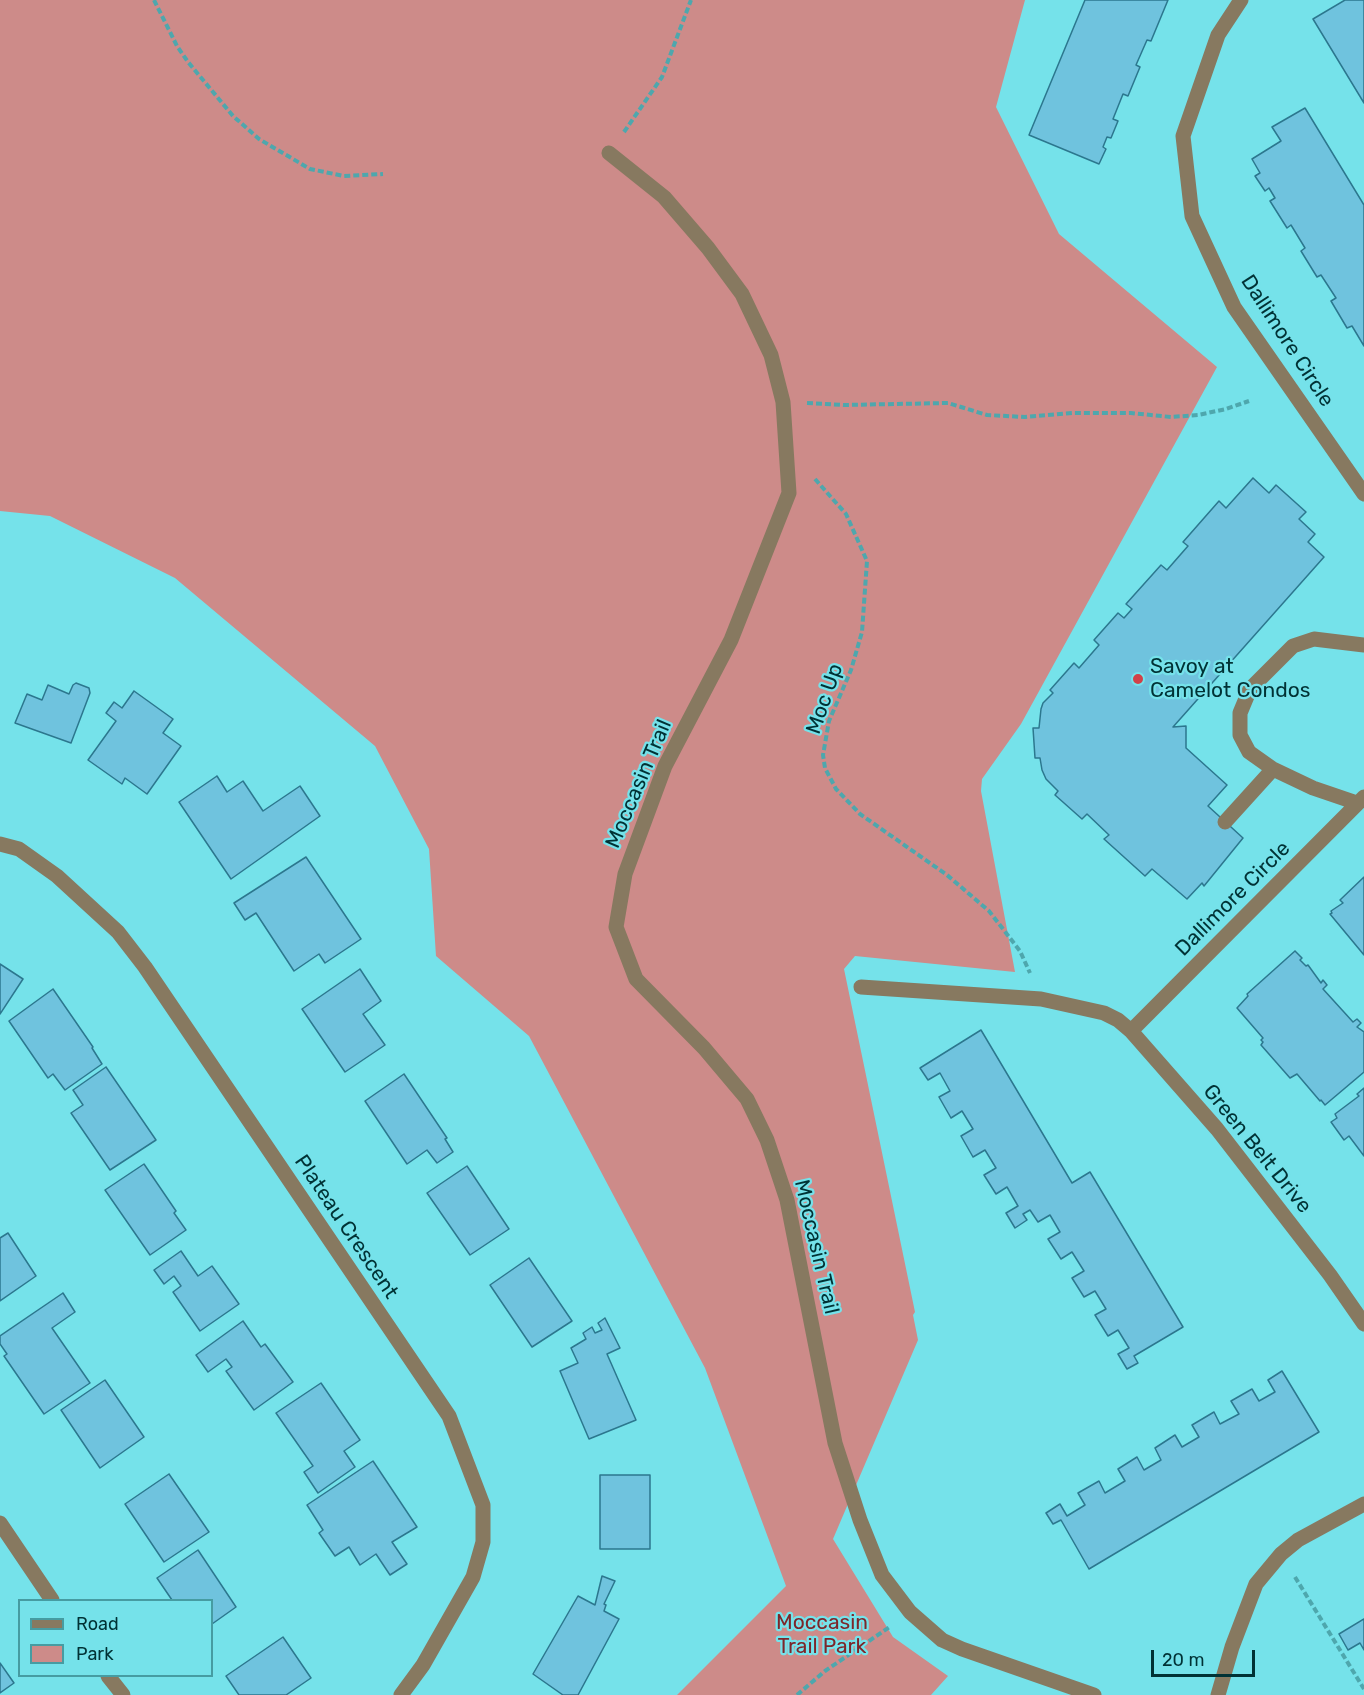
<!DOCTYPE html>
<html>
<head>
<meta charset="utf-8">
<style>
	body { margin:0 }
	#map { position:relative; width:1364px; height:1695px; overflow:hidden; background:#75e2ea; font-family:Rubik,sans-serif }
	canvas { display:block }
	.legend { position:absolute; left:18px; top:1599px; width:195px; height:78px; box-sizing:border-box; background:#75e2ea; border:2px solid #469ca2; margin:0; padding:8px 10px; list-style:none; font-size:18px; color:#003235 }
	.legend li { display:flex; align-items:center; gap:12px; height:30px }
	.legend b { width:30px; border:2px solid #469ca2 }
	.scale { position:absolute; left:1151px; top:1650px; width:104px; height:27px; box-sizing:border-box; border:3px solid #003235; border-top:0; padding-left:8px; font-size:18px; line-height:21px; white-space:nowrap; color:#003235; -webkit-text-stroke:4px #75e2ea; paint-order:stroke }
</style>
</head>
<body>
<div id="map">
<canvas width="1364" height="1695"></canvas>
<ul class="legend">
<li><b style="height:8px;background:#877960"></b>Road</li>
<li><b style="height:16px;background:#cd8b89"></b>Park</li>
</ul>
<div class="scale">20 m</div>
</div>
<script>
const ctx = document.querySelector('canvas').getContext('2d');
ctx.lineJoin = 'round';
function fill(path, color) {
  ctx.fillStyle = color;
  ctx.fill(path, 'evenodd');
}
function poly(rows) {
  const path = new Path2D();
  for (const r of rows) {
    path.moveTo(r[0], r[1]);
    for (let i = 2; i < r.length; i += 2) path.lineTo(r[i], r[i + 1]);
  }
  return path;
}
function stroke(path, color, width, dash) {
  ctx.strokeStyle = color;
  ctx.lineWidth = width;
  ctx.lineCap = dash ? 'butt' : 'round';
  ctx.setLineDash(dash || []);
  ctx.stroke(path);
}
function drawText(font, color, halo, rows, align = 'center') {
  ctx.font = font + ' Rubik,sans-serif';
  ctx.lineWidth = 4.5;
  ctx.setLineDash([]);
  ctx.textBaseline = 'middle';
  ctx.strokeStyle = halo;
  ctx.fillStyle = color;
  for (const [text, x, y, turn = 0] of rows) {
    ctx.save();
    ctx.translate(x, y);
    ctx.rotate((+turn || 0) * Math.PI / 180);
    ctx.textAlign = isNaN(turn) ? turn : align;
    if (halo) ctx.strokeText(text, 0, 0);
    ctx.fillText(text, 0, 0);
    ctx.restore();
  }
}
fill(poly([
	[0,0,1025,0,996,107,1059,234,1217,367,1021,724,982,779,981,791,1015,972,855,956,844,969,915,1312,913,1315,918,1340,833,1539,893,1637,948,1676,931,1695,677,1695,786,1586,705,1368,529,1036,436,956,429,849,375,746,175,578,50,516,0,511]
]), '#cd8b89');
const building = poly([
	[1085,0,1168,0,1151,41,1147,40,1136,65,1140,67,1128,96,1123,94,1113,119,1118,121,1111,138,1107,137,1103,147,1106,149,1099,164,1029,135,1085,0],
	[1345,0,1364,0,1364,103,1313,19,1345,0],
	[1305,108,1364,205,1364,346,1352,326,1347,328,1331,301,1336,298,1321,275,1317,277,1301,251,1305,248,1291,225,1287,228,1270,201,1275,198,1269,188,1265,191,1255,176,1260,173,1252,159,1281,141,1272,127,1305,108],
	[1253,478,1269,493,1276,485,1306,512,1299,519,1315,534,1308,542,1324,557,1173,727,1186,726,1186,748,1227,785,1208,806,1243,838,1204,886,1202,883,1187,899,1152,869,1145,876,1104,839,1109,835,1087,814,1082,819,1055,795,1058,791,1046,779,1042,770,1040,758,1035,758,1033,728,1039,728,1041,709,1043,703,1053,693,1050,690,1074,663,1079,668,1099,645,1094,640,1118,613,1124,618,1132,609,1126,604,1161,565,1167,570,1188,546,1183,542,1219,501,1226,508,1253,478],
	[76,683,89,688,90,693,71,743,15,723,27,694,42,700,48,685,69,694,73,685,76,683],
	[134,691,173,719,163,733,181,746,147,794,125,778,122,784,88,760,116,721,106,713,114,702,122,708,134,691],
	[217,776,227,792,243,781,263,811,300,786,320,816,231,879,179,802,217,776],
	[306,857,361,939,325,963,319,954,294,971,256,913,245,920,234,903,306,857],
	[1364,877,1364,955,1330,914,1332,913,1331,911,1343,903,1340,900,1364,877],
	[1295,951,1302,958,1300,960,1306,966,1308,965,1321,983,1323,980,1327,985,1323,989,1353,1022,1357,1019,1361,1023,1357,1027,1364,1032,1364,1072,1325,1105,1321,1100,1320,1101,1297,1074,1290,1078,1261,1045,1263,1042,1261,1040,1263,1038,1237,1008,1248,996,1247,994,1295,951],
	[0,964,23,979,0,1014,0,964],
	[360,969,381,1001,363,1014,385,1045,345,1072,302,1009,360,969],
	[53,989,93,1047,92,1048,102,1064,65,1090,53,1074,48,1078,9,1021,53,989],
	[981,1030,1072,1183,1090,1172,1183,1327,1134,1356,1138,1363,1127,1369,1118,1354,1129,1348,1118,1330,1108,1336,1095,1315,1106,1309,1095,1291,1084,1297,1072,1278,1084,1271,1072,1252,1061,1259,1048,1239,1060,1232,1050,1215,1038,1222,1030,1210,1023,1214,1027,1220,1015,1228,1006,1213,1018,1206,1007,1187,996,1194,984,1175,996,1168,985,1150,973,1157,961,1136,973,1129,962,1111,951,1118,939,1097,950,1091,940,1073,928,1080,920,1068,981,1030],
	[106,1067,156,1140,110,1170,71,1113,83,1105,73,1090,106,1067],
	[404,1074,447,1138,445,1139,453,1152,437,1163,427,1150,407,1164,365,1101,404,1074],
	[1364,1088,1364,1156,1349,1136,1344,1140,1331,1122,1337,1118,1335,1114,1359,1096,1357,1094,1364,1088],
	[144,1164,176,1211,174,1213,186,1230,150,1255,105,1190,144,1164],
	[467,1166,509,1229,470,1255,427,1193,467,1166],
	[8,1233,36,1276,0,1301,0,1238,8,1233],
	[181,1251,198,1276,212,1266,239,1304,200,1331,173,1292,181,1286,174,1276,164,1284,154,1270,181,1251],
	[529,1258,572,1321,532,1347,490,1285,529,1258],
	[63,1293,75,1312,52,1328,90,1383,44,1414,4,1356,7,1354,0,1344,0,1336,63,1293],
	[605,1318,620,1348,607,1354,636,1420,589,1439,560,1371,578,1363,571,1348,586,1339,583,1333,592,1327,595,1333,602,1330,598,1323,605,1318],
	[243,1321,261,1347,265,1344,293,1382,254,1410,226,1371,232,1367,226,1359,208,1372,196,1355,243,1321],
	[1282,1371,1319,1432,1089,1569,1061,1520,1053,1524,1046,1513,1060,1504,1067,1516,1085,1505,1078,1493,1099,1481,1105,1493,1125,1481,1118,1469,1137,1457,1144,1470,1161,1460,1155,1448,1175,1435,1182,1447,1199,1437,1192,1425,1214,1412,1220,1424,1239,1414,1231,1401,1252,1389,1259,1401,1275,1392,1268,1380,1282,1371],
	[105,1380,144,1437,100,1468,61,1410,105,1380],
	[321,1383,360,1440,344,1451,355,1467,318,1493,304,1472,313,1466,276,1413,321,1383],
	[373,1461,417,1527,392,1542,407,1564,390,1575,376,1554,360,1565,349,1547,335,1556,319,1533,323,1530,307,1505,373,1461],
	[169,1474,209,1532,164,1562,125,1504,169,1474],
	[600,1475,650,1475,650,1549,600,1549,600,1475],
	[198,1550,236,1607,212,1624,212,1600,172,1600,157,1578,198,1550],
	[602,1576,615,1581,604,1604,606,1605,604,1611,619,1619,578,1695,563,1695,533,1674,578,1596,595,1605,602,1576],
	[1364,1619,1364,1650,1360,1643,1348,1650,1339,1634,1364,1619],
	[283,1637,311,1678,286,1695,239,1695,226,1676,283,1637],
	[0,1663,14,1683,0,1693,0,1663]
]);
fill(building, '#6fc3de');
stroke(building, '#2c778e', 1.5);
stroke(poly([
	[154,0,177,46,188,62,233,116,259,139,310,169,344,176,383,174],
	[624,132,662,77,691,0],
	[807,403,843,405,948,403,987,415,1025,417,1072,413,1131,413,1171,417,1198,415,1226,409,1249,401],
	[815,479,846,514,867,561,862,632,851,670,829,721,823,755,825,768,836,789,860,814,947,875,989,911,1020,951,1030,973],
	[1295,1577,1364,1689],
	[797,1695,825,1671,891,1626]
]), '#4ea7ad', 4, [6, 3]);
stroke(poly([
	[1241,0,1218,35,1183,136,1192,216,1234,307,1364,494],
	[609,153,664,197,708,248,742,294,771,355,783,402,789,493,731,640,665,766,625,874,616,927,636,979,704,1048,747,1099,767,1140,787,1200,835,1443,860,1520,882,1575,910,1612,942,1640,962,1649,1094,1695],
	[1357,803,1313,788,1273,769,1249,752,1240,735,1240,713,1250,689,1293,646,1314,639,1364,645],
	[1225,822,1273,769],
	[0,844,19,849,57,876,118,932,145,967,449,1416,483,1505,483,1542,473,1577,423,1665,401,1695],
	[861,987,1041,999,1104,1013,1118,1020,1131,1031,1217,1129,1330,1275,1364,1324],
	[1131,1031,1364,797],
	[0,1523,52,1600],
	[108,1676,123,1695],
	[1218,1695,1232,1647,1256,1584,1281,1554,1298,1540,1364,1504]
]), '#877960', 15);
for (const [x, y, r, color] of [
	[1138,679,6,"#d14149"]
]) {
  const dot = new Path2D();
  dot.arc(x, y, r, 0, 2 * Math.PI);
  ctx.fillStyle = color;
  ctx.fill(dot);
  stroke(dot, '#75e2ea', 2);
}
drawText('21px', '#003235', '#75e2ea', [
	["Dallimore Circle",1287,341,57],
	["Moc Up",825,699,-71],
	["Moccasin Trail",639,784,-67],
	["Dallimore Circle",1233,899,-45],
	["Green Belt Drive",1257,1149,51],
	["Plateau Crescent",346,1227,56],
	["Moccasin Trail",816,1247,77]
]);
drawText('21px', '#003235', '#75e2ea', [
	["Savoy at",1150,667],
	["Camelot Condos",1150,691]
], 'left');
drawText('21px', '#7d262a', '#75e2ea', [
	["Moccasin",822,1623],
	["Trail Park",822,1647]
]);
</script>
</body>
</html>
